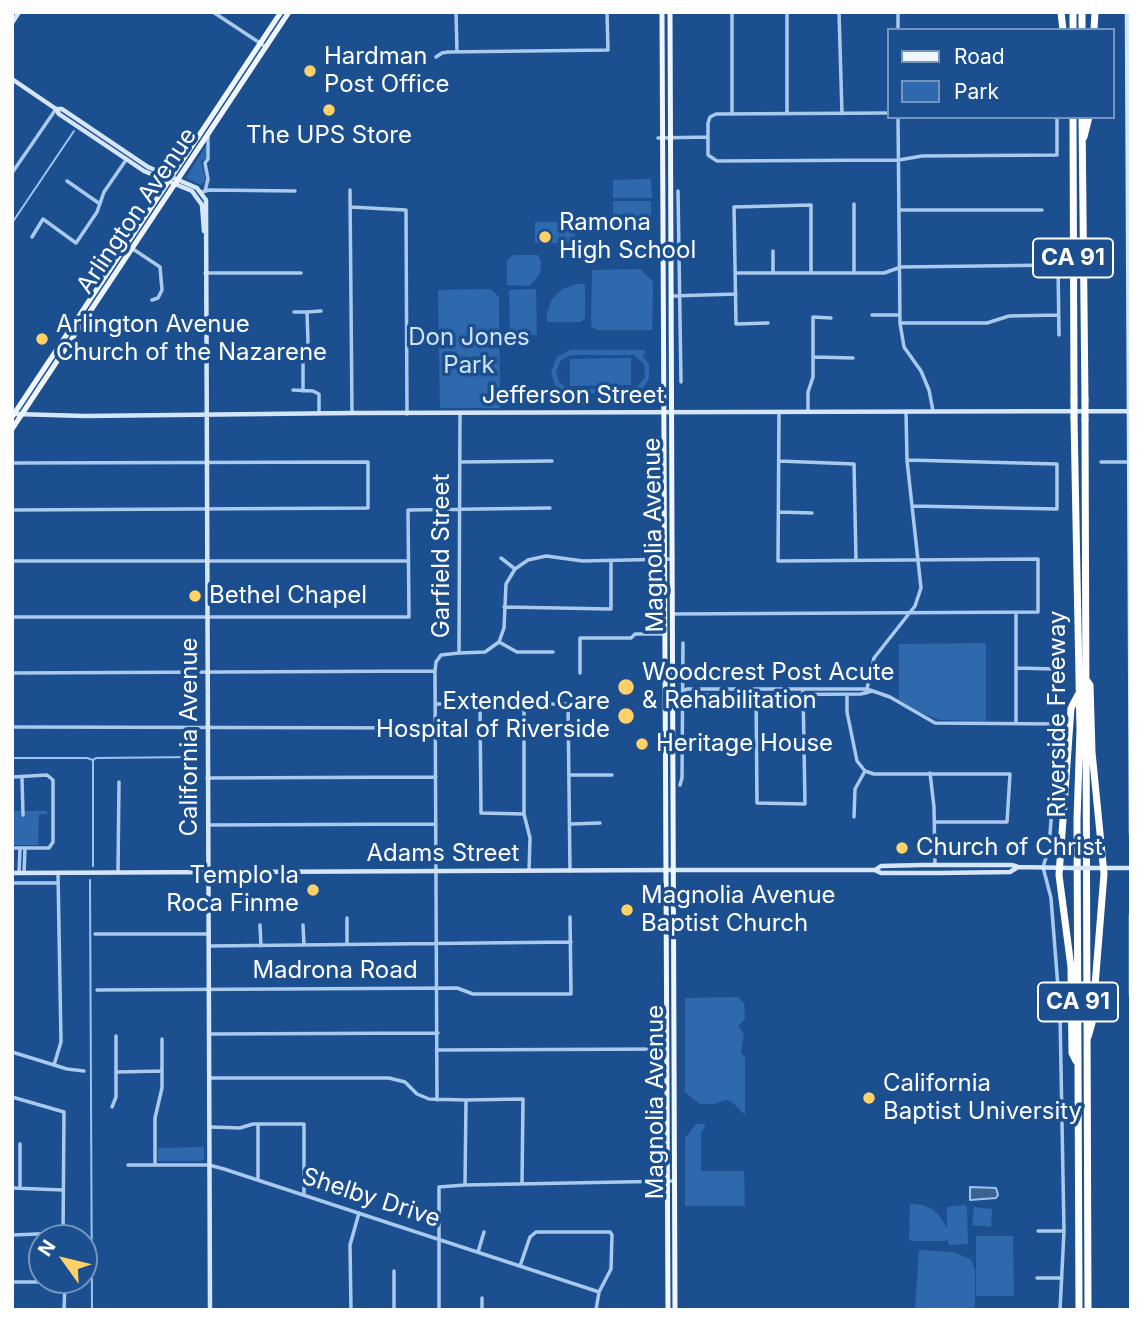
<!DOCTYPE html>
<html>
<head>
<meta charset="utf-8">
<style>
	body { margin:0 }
	#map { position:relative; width:1143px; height:1322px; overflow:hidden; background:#1b4f8f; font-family:Inter,sans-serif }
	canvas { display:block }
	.frame { position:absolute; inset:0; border:14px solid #fff; pointer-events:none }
	.legend { position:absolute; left:887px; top:28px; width:228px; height:91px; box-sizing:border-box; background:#1b4f8f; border:2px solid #7695bc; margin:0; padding:9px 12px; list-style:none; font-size:21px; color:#fff }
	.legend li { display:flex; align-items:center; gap:14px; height:35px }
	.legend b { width:35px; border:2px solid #7695bc }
	.north { position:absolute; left:28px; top:1224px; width:70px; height:70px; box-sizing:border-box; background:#1b4f8f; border:2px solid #7695bc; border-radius:50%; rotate:304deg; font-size:19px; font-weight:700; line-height:28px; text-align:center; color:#fff }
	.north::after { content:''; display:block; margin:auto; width:24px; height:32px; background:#ffd166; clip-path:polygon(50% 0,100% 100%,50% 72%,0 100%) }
</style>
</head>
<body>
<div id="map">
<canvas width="1143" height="1322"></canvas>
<div class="frame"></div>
<ul class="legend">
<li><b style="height:9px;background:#f0f6ff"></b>Road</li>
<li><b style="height:19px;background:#2e69ad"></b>Park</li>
</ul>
<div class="north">N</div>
</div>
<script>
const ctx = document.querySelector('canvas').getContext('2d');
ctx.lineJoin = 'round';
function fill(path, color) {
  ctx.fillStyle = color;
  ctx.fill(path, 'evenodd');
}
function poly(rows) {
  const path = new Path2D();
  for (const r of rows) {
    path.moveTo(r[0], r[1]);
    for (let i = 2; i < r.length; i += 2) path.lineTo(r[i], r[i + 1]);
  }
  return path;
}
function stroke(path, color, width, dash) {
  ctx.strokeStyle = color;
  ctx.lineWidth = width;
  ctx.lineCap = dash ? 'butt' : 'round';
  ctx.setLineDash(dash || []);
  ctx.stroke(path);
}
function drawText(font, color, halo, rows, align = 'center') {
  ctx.font = font + ' Inter,sans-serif';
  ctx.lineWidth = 7;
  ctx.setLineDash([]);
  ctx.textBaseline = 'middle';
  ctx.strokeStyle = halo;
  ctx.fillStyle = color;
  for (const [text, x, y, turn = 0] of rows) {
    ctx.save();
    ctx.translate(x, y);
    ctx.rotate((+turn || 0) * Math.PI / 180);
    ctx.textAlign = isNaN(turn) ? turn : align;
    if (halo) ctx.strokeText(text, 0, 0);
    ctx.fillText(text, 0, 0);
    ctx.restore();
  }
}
fill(poly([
	[208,142,207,158,201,161,206,181,201,185,186,178],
	[651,179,652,198,613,198,613,180],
	[613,201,651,201,651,221,613,221],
	[535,222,575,222,575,243,535,243],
	[513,255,538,255,541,262,540,273,530,286,507,285,507,260],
	[640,269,653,282,652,330,597,330,591,326,592,270],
	[576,284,585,284,585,318,581,322,547,322,547,312,552,299,562,289],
	[491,289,499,297,500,408,440,408,438,290],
	[536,289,537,335,510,335,509,290],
	[570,350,645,350,645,354,642,355,649,365,649,378,644,387,632,393,566,393,555,385,551,372,557,357],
	[570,355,634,355,644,364,645,377,638,386,631,389,568,389,559,382,556,372,561,360],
	[631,358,631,385,570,386,570,359],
	[986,643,986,721,940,720,926,715,899,700,899,644],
	[12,811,47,811,47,814,39,814,38,845,12,845],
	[738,997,744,1003,745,1019,738,1026,744,1034,741,1053,745,1057,745,1115,732,1102,726,1100,715,1104,699,1104,685,1092,685,998],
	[696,1124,706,1124,701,1134,701,1171,744,1171,745,1206,685,1206,685,1138],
	[204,1147,204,1159,201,1161,158,1161,158,1148],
	[910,1204,923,1205,932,1209,939,1215,947,1228,947,1207,965,1205,967,1207,968,1244,949,1245,947,1239,945,1241,912,1241,909,1239],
	[974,1207,992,1209,991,1227,972,1225],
	[976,1236,1013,1236,1014,1296,976,1296],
	[919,1250,953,1252,971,1259,975,1270,975,1308,915,1309]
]), '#2e69ad');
const water = poly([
	[970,1187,996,1188,998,1195,996,1198,970,1200,970,1187]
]);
fill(water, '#3c6290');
stroke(water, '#9cc4f0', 2);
stroke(poly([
	[12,223,74,131],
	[12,758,87,758,93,760],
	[93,866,93,760,96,758,199,757],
	[90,880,92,1310]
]), '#9cc4f0', 2);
stroke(poly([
	[213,12,266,47],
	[456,12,457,52],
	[787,12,787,114],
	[839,12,842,114],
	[898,12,898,30],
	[436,57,442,53,448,52,608,50,607,12],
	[889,113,716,114,710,117,708,123,708,155,717,161,899,160,922,156,1057,155,1057,117],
	[732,114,732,12],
	[898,117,900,323,904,347,921,371,929,390,933,411],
	[658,138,707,137],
	[12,173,56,109],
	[67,181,100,204],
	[350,190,352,413],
	[205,191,208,179,205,163,208,159,208,136],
	[678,191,681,382],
	[202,192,209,190,295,191],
	[854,204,854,272],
	[350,207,406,210,407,414],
	[899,210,1042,210],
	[32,237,43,219,76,243,97,212,104,192,126,160],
	[133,249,160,267,162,290,158,298,152,300],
	[205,273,301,273],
	[736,273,884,273,901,267,1058,265,1059,335],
	[773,273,773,251],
	[672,296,736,294],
	[294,312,307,312,308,342,303,356,303,391],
	[307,312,321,311],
	[872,315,899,315],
	[768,323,736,324,734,207,811,205,811,272],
	[900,323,987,323,1009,316,1058,315],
	[813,357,853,358],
	[293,390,313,391,319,394,319,413],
	[808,412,808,392,813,377,813,317,831,318],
	[907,460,1057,464,1057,509,912,506],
	[779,461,854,464,856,560],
	[460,462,552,461],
	[1101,462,1128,462],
	[12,463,368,462,368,508,12,510],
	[779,512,812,513],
	[501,558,515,569],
	[12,561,408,561],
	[504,607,611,609,611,561],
	[1016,613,1016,723],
	[672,614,1038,612,1038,559,778,561,779,412],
	[12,617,409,617,408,510,550,508],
	[499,642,517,652,553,652],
	[460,653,485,652,499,642,504,628,506,584,515,569,528,560,546,556,583,561,673,559],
	[1016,668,1055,669],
	[12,673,435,671],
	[580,673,580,638,631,638,635,634,664,634],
	[756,690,757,803,805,804,803,690],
	[673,691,687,695,724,695,861,694,872,691],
	[682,692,687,689,867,689,890,697,935,723,1058,724,1049,848,1043,867,1051,898,1060,1013,1064,1231,1060,1310],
	[866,693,874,658,915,606,921,588,907,460,906,412],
	[847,694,847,712,857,761,865,771,855,789,854,817],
	[436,704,586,704],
	[480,704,481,813,524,814],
	[524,704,524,814,530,838,529,871],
	[568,704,570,871],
	[12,727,435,728],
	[865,771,874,774,1010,774,1007,822,935,822],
	[930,773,934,807,935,865],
	[570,775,612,775],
	[12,777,47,775,53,780,53,842,49,848,12,848],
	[22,777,23,815],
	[207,778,436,777],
	[680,785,682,778,683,643],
	[571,824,600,823],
	[208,825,436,824],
	[118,872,119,782],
	[19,873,20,848],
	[24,873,25,848],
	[12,883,58,883],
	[347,918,347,944],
	[260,925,261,946],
	[303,925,304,945],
	[95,934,209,934],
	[209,946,571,942],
	[97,990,457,988,473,994,571,994,570,917],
	[209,1034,438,1033],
	[438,1050,667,1049],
	[12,1052,67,1069,84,1071],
	[54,1065,61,1042,58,873],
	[117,1072,162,1071],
	[209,1078,389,1078,405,1082,417,1094,429,1099,466,1100,465,1185],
	[12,1097,64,1112,63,1238],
	[437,1100,435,671,436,662,441,655,459,653,460,414],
	[466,1100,523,1099,522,1183],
	[112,1107,116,1097,116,1036],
	[210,1127,240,1128,253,1124,304,1124,304,1194],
	[20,1144,20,1187],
	[128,1165,209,1165,224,1169,599,1292],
	[155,1165,155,1118,162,1088,162,1039],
	[258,1179,258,1124],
	[12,1188,63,1190],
	[1038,1231,1064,1231],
	[12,1235,63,1233],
	[478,1252,484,1232],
	[520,1266,530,1237,536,1232,610,1232,612,1235,611,1269,599,1292,596,1310],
	[1037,1278,1062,1278],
	[12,1282,65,1282],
	[482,1298,482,1310],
	[64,1310,65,1282],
	[351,1310,350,1245,359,1213],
	[394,1310,394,1271],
	[439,1310,439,1187,465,1185,674,1181]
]), '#a9c9ee', 3.5);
stroke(poly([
	[1127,12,1131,834],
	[12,23,19,12],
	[12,79,56,109,59,114,144,171,192,191,202,205,204,231],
	[56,109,62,109,148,167,197,188,206,200,210,1310],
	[15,414,85,416,352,413,1131,411],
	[1092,868,1131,868],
	[875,870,881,866,921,865,1012,865,1018,867,1072,868],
	[12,873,673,870,875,870,881,873,939,873,1010,872,1018,867],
	[1131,915,1131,995]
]), '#d6e6fa', 4.5);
stroke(poly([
	[662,12,668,1310],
	[670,12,675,1310],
	[12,417,281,12],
	[12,429,289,12]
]), '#f0f6ff', 5);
stroke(poly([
	[1061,12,1063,30],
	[1073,12,1073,30],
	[1082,12,1082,30],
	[1094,30,1095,12],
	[1073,117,1074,400],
	[1082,117,1085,400],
	[1084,137,1089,117],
	[1074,418,1080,730,1077,820,1079,1310],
	[1085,419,1088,1310],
	[1085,678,1090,685,1092,752,1104,874,1092,1023,1088,1037],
	[1076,1061,1072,1053,1071,967,1059,875,1071,708,1078,695]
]), '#fff', 7);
stroke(poly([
	[1072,868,1092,868]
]), '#d6e6fa', 4.5);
stroke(poly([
	[1074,400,1074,418],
	[1085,400,1085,419]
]), '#fff', 7);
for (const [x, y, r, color] of [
	[310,71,7,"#ffd166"],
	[329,110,7,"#ffd166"],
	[545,237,7,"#ffd166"],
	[42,339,7,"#ffd166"],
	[195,596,7,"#ffd166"],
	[626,687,9,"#ffd166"],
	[626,716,9,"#ffd166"],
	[642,744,7,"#ffd166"],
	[902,848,7,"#ffd166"],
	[313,890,7,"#ffd166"],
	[627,910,7,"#ffd166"],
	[869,1098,7,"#ffd166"]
]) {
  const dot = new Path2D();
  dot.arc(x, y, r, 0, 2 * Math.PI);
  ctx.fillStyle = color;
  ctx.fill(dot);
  stroke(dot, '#1b4f8f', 2.5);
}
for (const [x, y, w] of [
	[1073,258,80],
	[1078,1002,80]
]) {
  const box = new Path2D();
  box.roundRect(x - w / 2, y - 19.5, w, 39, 5);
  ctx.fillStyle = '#1b4f8f';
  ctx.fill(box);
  stroke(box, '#fff', 2);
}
drawText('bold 23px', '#fff', null, [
	["CA 91",1073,258],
	["CA 91",1078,1002]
]);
drawText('24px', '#fff', '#1b4f8f', [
	["Hardman",324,57],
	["Post Office",324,85],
	["The UPS Store",329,136,"center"],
	["Ramona",559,223],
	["High School",559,251],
	["Arlington Avenue",56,325],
	["Church of the Nazarene",56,353],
	["Bethel Chapel",209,596],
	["Woodcrest Post Acute",642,673],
	["& Rehabilitation",642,701],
	["Extended Care",610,702,"right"],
	["Hospital of Riverside",610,730,"right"],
	["Heritage House",656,744],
	["Church of Christ",916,848],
	["Templo la",299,876,"right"],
	["Roca Finme",299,904,"right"],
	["Magnolia Avenue",641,896],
	["Baptist Church",641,924],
	["California",883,1084],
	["Baptist University",883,1112]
], 'left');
drawText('24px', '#fff', '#1b4f8f', [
	["Arlington Avenue",137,211,-56],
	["Jefferson Street",573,396],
	["Magnolia Avenue",654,535,-91],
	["Garfield Street",442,556,-90],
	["Riverside Freeway",1058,714,-90],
	["California Avenue",190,737,-90],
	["Adams Street",443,854],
	["Madrona Road",335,971],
	["Magnolia Avenue",656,1102,-90],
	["Shelby Drive",371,1198,18]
]);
drawText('24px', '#cfe3fa', '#1b4f8f', [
	["Don Jones",469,338],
	["Park",469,366]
]);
</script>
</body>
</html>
